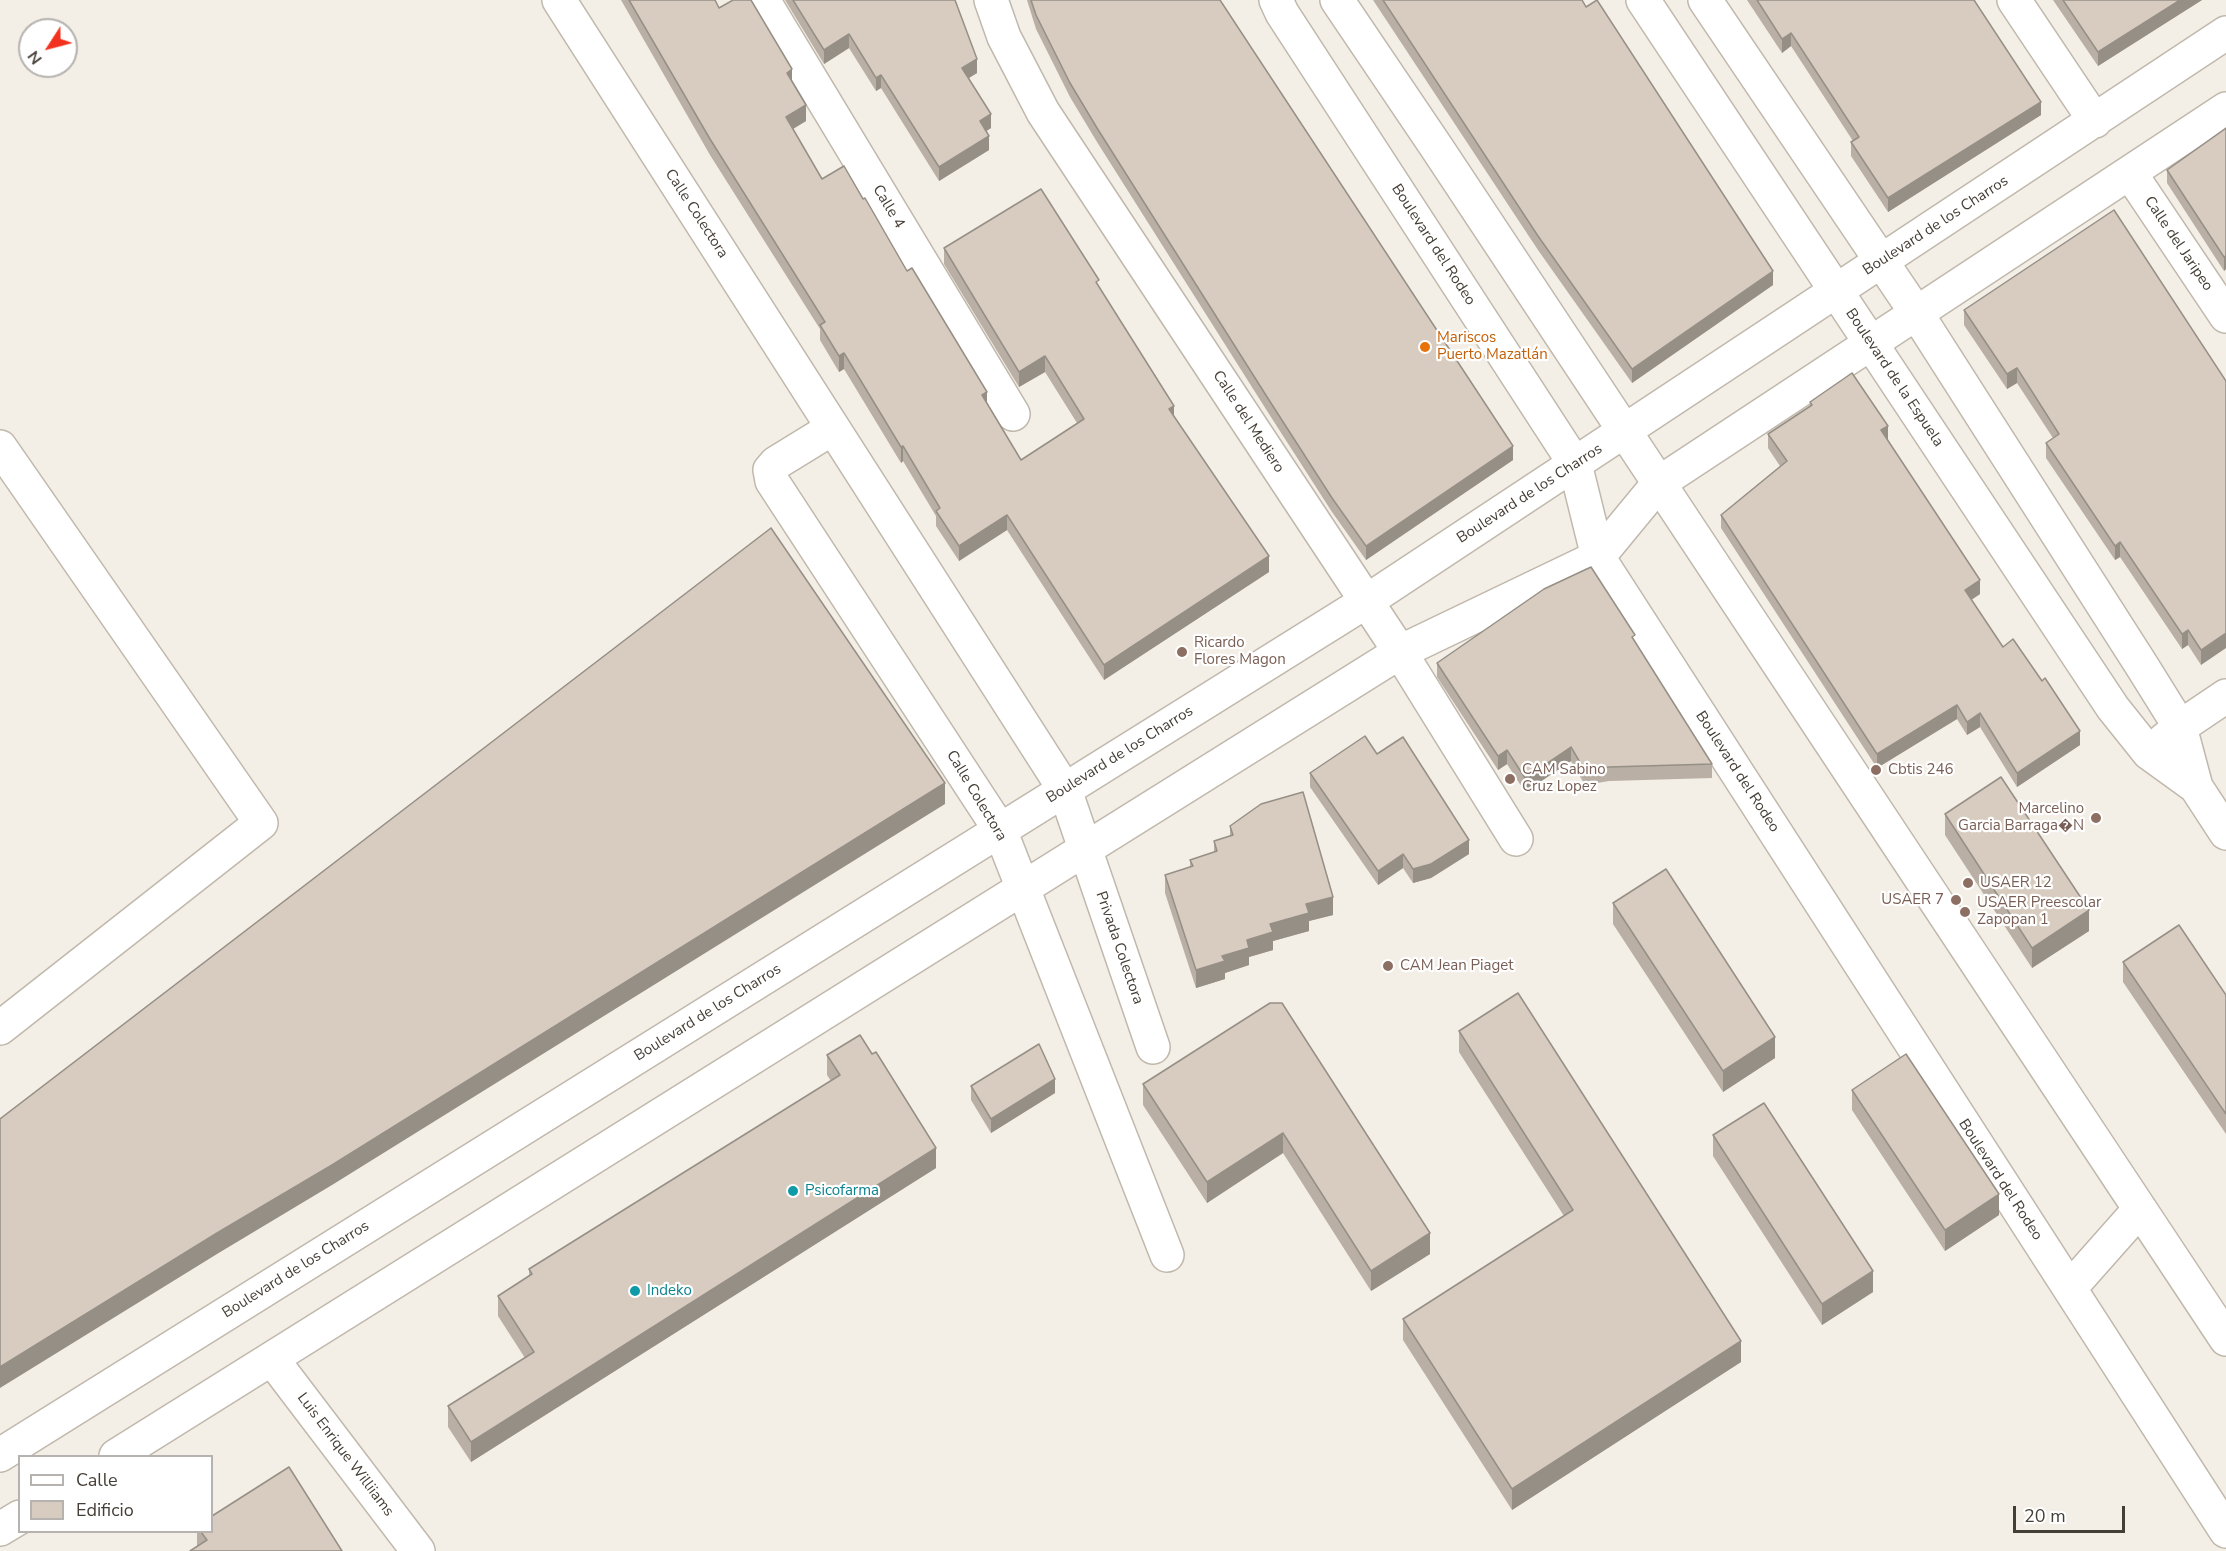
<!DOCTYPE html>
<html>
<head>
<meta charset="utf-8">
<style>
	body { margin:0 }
	#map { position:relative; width:2226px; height:1551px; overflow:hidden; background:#f3eee6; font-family:"Nunito Sans",sans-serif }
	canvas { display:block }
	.legend { position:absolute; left:18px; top:1455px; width:195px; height:78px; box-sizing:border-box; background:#fff; border:2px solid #b5b2af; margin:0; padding:8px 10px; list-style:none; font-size:18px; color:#453e36 }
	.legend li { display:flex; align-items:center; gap:12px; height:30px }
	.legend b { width:30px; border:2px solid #b5b2af }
	.north { position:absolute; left:18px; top:18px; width:60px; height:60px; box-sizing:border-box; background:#fff; border:2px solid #b5b2af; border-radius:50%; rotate:234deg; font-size:16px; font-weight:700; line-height:24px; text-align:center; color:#453e36 }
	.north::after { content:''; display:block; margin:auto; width:21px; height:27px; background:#f2321e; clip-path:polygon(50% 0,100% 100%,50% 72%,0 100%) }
	.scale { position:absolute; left:2013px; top:1506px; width:112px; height:27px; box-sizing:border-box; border:3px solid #453e36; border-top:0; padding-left:8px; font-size:18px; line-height:21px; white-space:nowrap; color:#453e36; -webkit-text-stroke:4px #fff; paint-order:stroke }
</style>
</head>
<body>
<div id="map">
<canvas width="2226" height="1551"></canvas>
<ul class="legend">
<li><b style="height:8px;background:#fff"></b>Calle</li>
<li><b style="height:16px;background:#d7ccbf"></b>Edificio</li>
</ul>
<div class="north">N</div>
<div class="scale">20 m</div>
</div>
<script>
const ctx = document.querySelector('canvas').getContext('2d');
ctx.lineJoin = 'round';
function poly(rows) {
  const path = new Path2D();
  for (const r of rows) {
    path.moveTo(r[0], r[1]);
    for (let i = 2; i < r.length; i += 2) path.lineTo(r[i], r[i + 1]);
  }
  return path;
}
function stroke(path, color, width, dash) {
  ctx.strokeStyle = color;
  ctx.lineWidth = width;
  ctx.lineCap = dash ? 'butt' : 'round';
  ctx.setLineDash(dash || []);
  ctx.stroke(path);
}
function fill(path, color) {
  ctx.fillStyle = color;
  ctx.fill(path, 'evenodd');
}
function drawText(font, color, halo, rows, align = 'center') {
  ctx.font = font + ' "Nunito Sans",sans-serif';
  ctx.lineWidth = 4.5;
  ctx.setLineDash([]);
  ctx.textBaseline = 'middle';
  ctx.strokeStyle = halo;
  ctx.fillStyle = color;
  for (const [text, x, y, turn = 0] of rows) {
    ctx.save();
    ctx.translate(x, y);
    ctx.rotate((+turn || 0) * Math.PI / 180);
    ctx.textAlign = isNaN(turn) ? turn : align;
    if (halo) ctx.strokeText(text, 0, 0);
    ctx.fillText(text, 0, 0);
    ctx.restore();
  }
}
const minor = poly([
	[559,0,1065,790,1153,1047],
	[763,0,1013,414],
	[991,0,1004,37,1043,112,1400,652,1516,839],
	[1276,0,1282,13,1575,464,1598,557,2226,1531],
	[1337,0,1437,148,2226,1339],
	[1643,0,2113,708,2149,753,2196,787],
	[1705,0,1917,314,2142,666,2180,727,2196,787,2226,833],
	[2014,0,2095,121],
	[2130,173,2226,316],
	[833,428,776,463,770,470,772,481,1000,830,1167,1255],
	[0,447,261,823,0,1028],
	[2164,740,2180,727,2226,696],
	[2070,1288,2140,1209],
	[272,1359,418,1551],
	[0,1455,1367,601,2226,33],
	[116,1456,1400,652,1598,557,1659,483,2226,109],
	[0,1529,20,1517]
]);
stroke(minor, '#c1b8ac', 36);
stroke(minor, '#fff', 33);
fill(poly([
	[621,0,715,0,719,8,792,82,806,121,793,129,822,179,863,199,1021,460,1077,423,1045,372,1019,387,944,264,944,248,1099,286,1174,416,1269,572,1104,680,1007,530,959,561,936,526,936,516,903,461,901,463,844,369,839,372,820,340,820,329,710,155],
	[785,0,955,0,977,73,969,78,991,128,986,131,989,150,939,181,881,88,876,91,849,48,824,64],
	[1027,0,1220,0,1513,460,1366,560,1332,512,1269,414,1097,142,1070,97,1036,29],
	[1373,0,1582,0,1773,285,1632,383,1538,250],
	[1747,0,1974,0,2041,115,1888,212,1851,156,1851,142,1853,141,1791,46,1782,53],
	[2053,0,2202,0,2098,66],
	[2226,128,2226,269,2224,271,2167,183,2167,170],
	[1964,310,2226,381,2201,665,2188,645,2182,649,2120,557,2115,560,2046,458,2046,443,2053,438,2017,383,2007,389,1964,325],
	[1810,402,1888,440,1887,440,1980,594,1971,600,2003,647,2080,745,2017,787,1980,727,1967,735,1957,719,1877,768,1721,528,1721,515,1780,466,1768,448,1768,434,1810,406],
	[1635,643,1712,764,1712,778,1609,781,1585,785,1571,761,1525,792,1507,764,1498,770,1437,677,1437,663],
	[1377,754,1469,854,1431,878,1413,883,1403,868,1378,885,1310,787,1310,773],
	[1945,814,2089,931,2032,968,1945,835],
	[1230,826,1333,915,1309,921,1309,931,1273,941,1273,950,1249,957,1249,965,1225,973,1225,979,1196,988,1165,893,1165,875,1190,867,1190,860,1214,852,1214,841,1230,836],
	[1613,903,1775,1058,1723,1092,1613,924],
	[2123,962,2226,995,2226,1134,2123,982],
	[1270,1003,1430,1254,1371,1291,1283,1153,1207,1203,1143,1105,1143,1084],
	[1459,1031,1741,1362,1512,1510,1403,1340,1403,1319,1564,1216,1459,1052],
	[827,1055,936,1168,471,1462,448,1427,448,1406,525,1358,498,1316,498,1296,529,1276,529,1269,831,1081,827,1075],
	[971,1086,1055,1093,991,1133,971,1100],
	[1852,1090,1999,1215,1945,1251,1852,1110],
	[1713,1135,1873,1292,1822,1325,1713,1156],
	[197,1532,212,1532,342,1551,197,1547]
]), '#b9afa4');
fill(poly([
	[2180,0,2202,0,2098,66,2098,52],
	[1791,33,1791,46,1782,53,1782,39],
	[849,34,849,48,824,64,824,50],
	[977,59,977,73,962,82,962,68],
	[792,69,792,85,787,73],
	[881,75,881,88,876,91,876,78],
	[2041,102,2041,115,1888,212,1888,198],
	[806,105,806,121,786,133,786,117],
	[991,114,991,128,980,135,980,121],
	[989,136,989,150,939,181,939,167],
	[2226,256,2226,269,2224,271,2224,257],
	[1773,271,1773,285,1632,383,1632,369],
	[844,353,844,369,839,372,839,356],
	[1045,356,1045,372,1019,387,1019,372],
	[2017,368,2017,383,2007,389,2007,374],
	[987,392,987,407,982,395],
	[1174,406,1174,421,1169,409],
	[1888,426,1888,440,1881,444,1881,430],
	[903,446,903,461,901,463,901,447],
	[1513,446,1513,460,1366,560,1366,546],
	[1007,515,1007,530,959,561,959,546],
	[2120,542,2120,557,2115,560,2115,546],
	[1269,556,1269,572,1104,680,1104,665],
	[1980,580,1980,594,1965,604,1965,590],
	[2188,630,2188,645,2182,649,2182,634],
	[2226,633,2226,648,2201,665,2201,650],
	[1957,705,1957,719,1877,768,1877,754],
	[1980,713,1980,727,1967,735,1967,722],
	[2080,731,2080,745,2017,787,2017,773],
	[1571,747,1571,761,1525,792,1525,778],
	[1507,750,1507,764,1498,770,1498,756],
	[945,783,945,804,332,1185,217,1254,0,1388,0,1367],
	[1469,840,1469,854,1431,878,1413,883,1413,869],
	[1403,854,1403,868,1378,885,1378,871],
	[1333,897,1333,915,1309,921,1309,931,1273,941,1273,950,1249,957,1249,965,1225,973,1225,979,1196,988,1196,970,1222,956,1270,924,1306,904],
	[2089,910,2089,931,2032,968,2032,948],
	[1775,1037,1775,1058,1723,1092,1723,1071],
	[1055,1079,1055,1093,991,1133,991,1119],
	[1283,1133,1283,1153,1207,1203,1207,1182],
	[936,1148,936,1168,471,1462,471,1442],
	[1999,1194,1999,1215,1945,1251,1945,1230],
	[1430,1233,1430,1254,1371,1291,1371,1271],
	[1873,1271,1873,1292,1822,1325,1822,1304],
	[1741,1341,1741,1362,1512,1510,1512,1489]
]), '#968f86');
const building = poly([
	[629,0,715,0,719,8,733,0,751,0,792,69,787,73,806,105,786,117,822,179,844,166,863,199,865,198,907,271,912,268,987,392,982,395,1021,460,1084,419,1045,356,1019,372,944,248,1041,189,1099,280,1096,282,1174,406,1169,409,1269,556,1104,665,1007,515,959,546,936,511,940,508,903,446,901,447,844,353,839,356,820,325,825,322,710,139,629,0],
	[793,0,955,0,977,59,962,68,991,114,980,121,989,136,939,167,881,75,876,78,849,34,824,50,793,0],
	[1031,0,1220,0,1513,446,1366,546,1332,498,1269,400,1097,128,1070,83,1036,15,1031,0],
	[1383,0,1582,0,1586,7,1597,0,1773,271,1632,369,1538,236,1383,0],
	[1757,0,1974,0,2041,102,1888,198,1851,142,1859,137,1791,33,1782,39,1757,0],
	[2063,0,2180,0,2098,52,2063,0],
	[2226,128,2226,256,2224,257,2167,170,2226,128],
	[2114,210,2226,381,2226,633,2201,650,2188,630,2182,634,2120,542,2115,546,2046,443,2059,434,2017,368,2007,374,1964,310,2114,210],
	[1852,373,1888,426,1881,430,1980,580,1965,590,2003,647,2013,639,2042,681,2045,678,2080,731,2017,773,1980,713,1967,722,1957,705,1877,754,1721,515,1787,461,1768,434,1812,405,1810,402,1852,373],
	[771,528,945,783,332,1165,217,1233,0,1367,0,1119,771,528],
	[1591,567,1635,635,1632,637,1712,764,1609,767,1585,771,1571,747,1525,778,1507,750,1498,756,1437,663,1544,589,1591,567],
	[1365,736,1377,754,1403,737,1469,840,1431,864,1413,869,1403,854,1378,871,1310,773,1365,736],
	[2001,777,2089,910,2032,948,1945,814,2001,777],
	[1303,792,1333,897,1306,904,1309,913,1270,924,1273,932,1247,940,1249,948,1222,956,1225,961,1196,970,1165,875,1193,866,1190,860,1217,851,1214,841,1233,835,1230,826,1261,804,1303,792],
	[1666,869,1775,1037,1723,1071,1613,903,1666,869],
	[2179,925,2226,995,2226,1114,2123,962,2179,925],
	[1518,993,1741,1341,1512,1489,1403,1319,1573,1210,1459,1031,1518,993],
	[1270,1003,1282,1003,1430,1233,1371,1271,1283,1133,1207,1182,1143,1084,1270,1003],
	[860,1035,872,1054,876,1052,936,1148,471,1442,448,1406,534,1352,498,1296,532,1274,529,1269,840,1075,827,1055,860,1035],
	[1039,1044,1055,1079,991,1119,971,1086,1039,1044],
	[1906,1054,1999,1194,1945,1230,1852,1090,1906,1054],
	[1764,1103,1873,1271,1822,1304,1713,1135,1764,1103],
	[289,1467,342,1551,190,1551,207,1540,201,1532,212,1532,212,1516,289,1467]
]);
fill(building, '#d7ccbf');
stroke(building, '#968f86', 1.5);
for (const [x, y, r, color] of [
	[1425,347,6,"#e8710a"],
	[1182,652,6,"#8d6e63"],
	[1876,770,6,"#8d6e63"],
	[1510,779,6,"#8d6e63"],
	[2096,818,6,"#8d6e63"],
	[1968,883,6,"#8d6e63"],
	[1956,900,6,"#8d6e63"],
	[1965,912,6,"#8d6e63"],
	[1388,966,6,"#8d6e63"],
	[793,1191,6,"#0f9aa8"],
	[635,1291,6,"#0f9aa8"]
]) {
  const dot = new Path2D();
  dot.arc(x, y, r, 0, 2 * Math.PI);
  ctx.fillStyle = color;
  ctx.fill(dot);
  stroke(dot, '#fff', 2);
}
drawText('15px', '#453e36', '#fff', [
	["Calle 4",888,207,59],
	["Calle Colectora",696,214,57],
	["Boulevard de los Charros",1936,226,-33],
	["Calle del Jaripeo",2178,244,56],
	["Boulevard del Rodeo",1433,245,57],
	["Boulevard de la Espuela",1894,378,56],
	["Calle del Mediero",1248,422,57],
	["Boulevard de los Charros",1530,494,-33],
	["Boulevard de los Charros",1120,755,-32],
	["Boulevard del Rodeo",1737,772,57],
	["Calle Colectora",976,796,59],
	["Privada Colectora",1119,948,71],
	["Boulevard de los Charros",708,1013,-32],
	["Boulevard del Rodeo",2000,1180,57],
	["Boulevard de los Charros",296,1270,-32],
	["Luis Enrique Williiams",345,1455,53]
]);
drawText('15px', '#c56008', '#fff', [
	["Mariscos",1437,338],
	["Puerto Mazatlán",1437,355]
], 'left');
drawText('15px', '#785e54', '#fff', [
	["Ricardo",1194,643],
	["Flores Magon",1194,660],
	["CAM Sabino",1522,770],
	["Cruz Lopez",1522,787],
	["Cbtis 246",1888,770],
	["Marcelino",2084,809,"right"],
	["Garcia Barraga�N",2084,826,"right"],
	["USAER 12",1980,883],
	["USAER 7",1944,900,"right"],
	["USAER Preescolar",1977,903],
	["Zapopan 1",1977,920],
	["CAM Jean Piaget",1400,966]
], 'left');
drawText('15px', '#0d838f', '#fff', [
	["Psicofarma",805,1191],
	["Indeko",647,1291]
], 'left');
</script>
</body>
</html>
